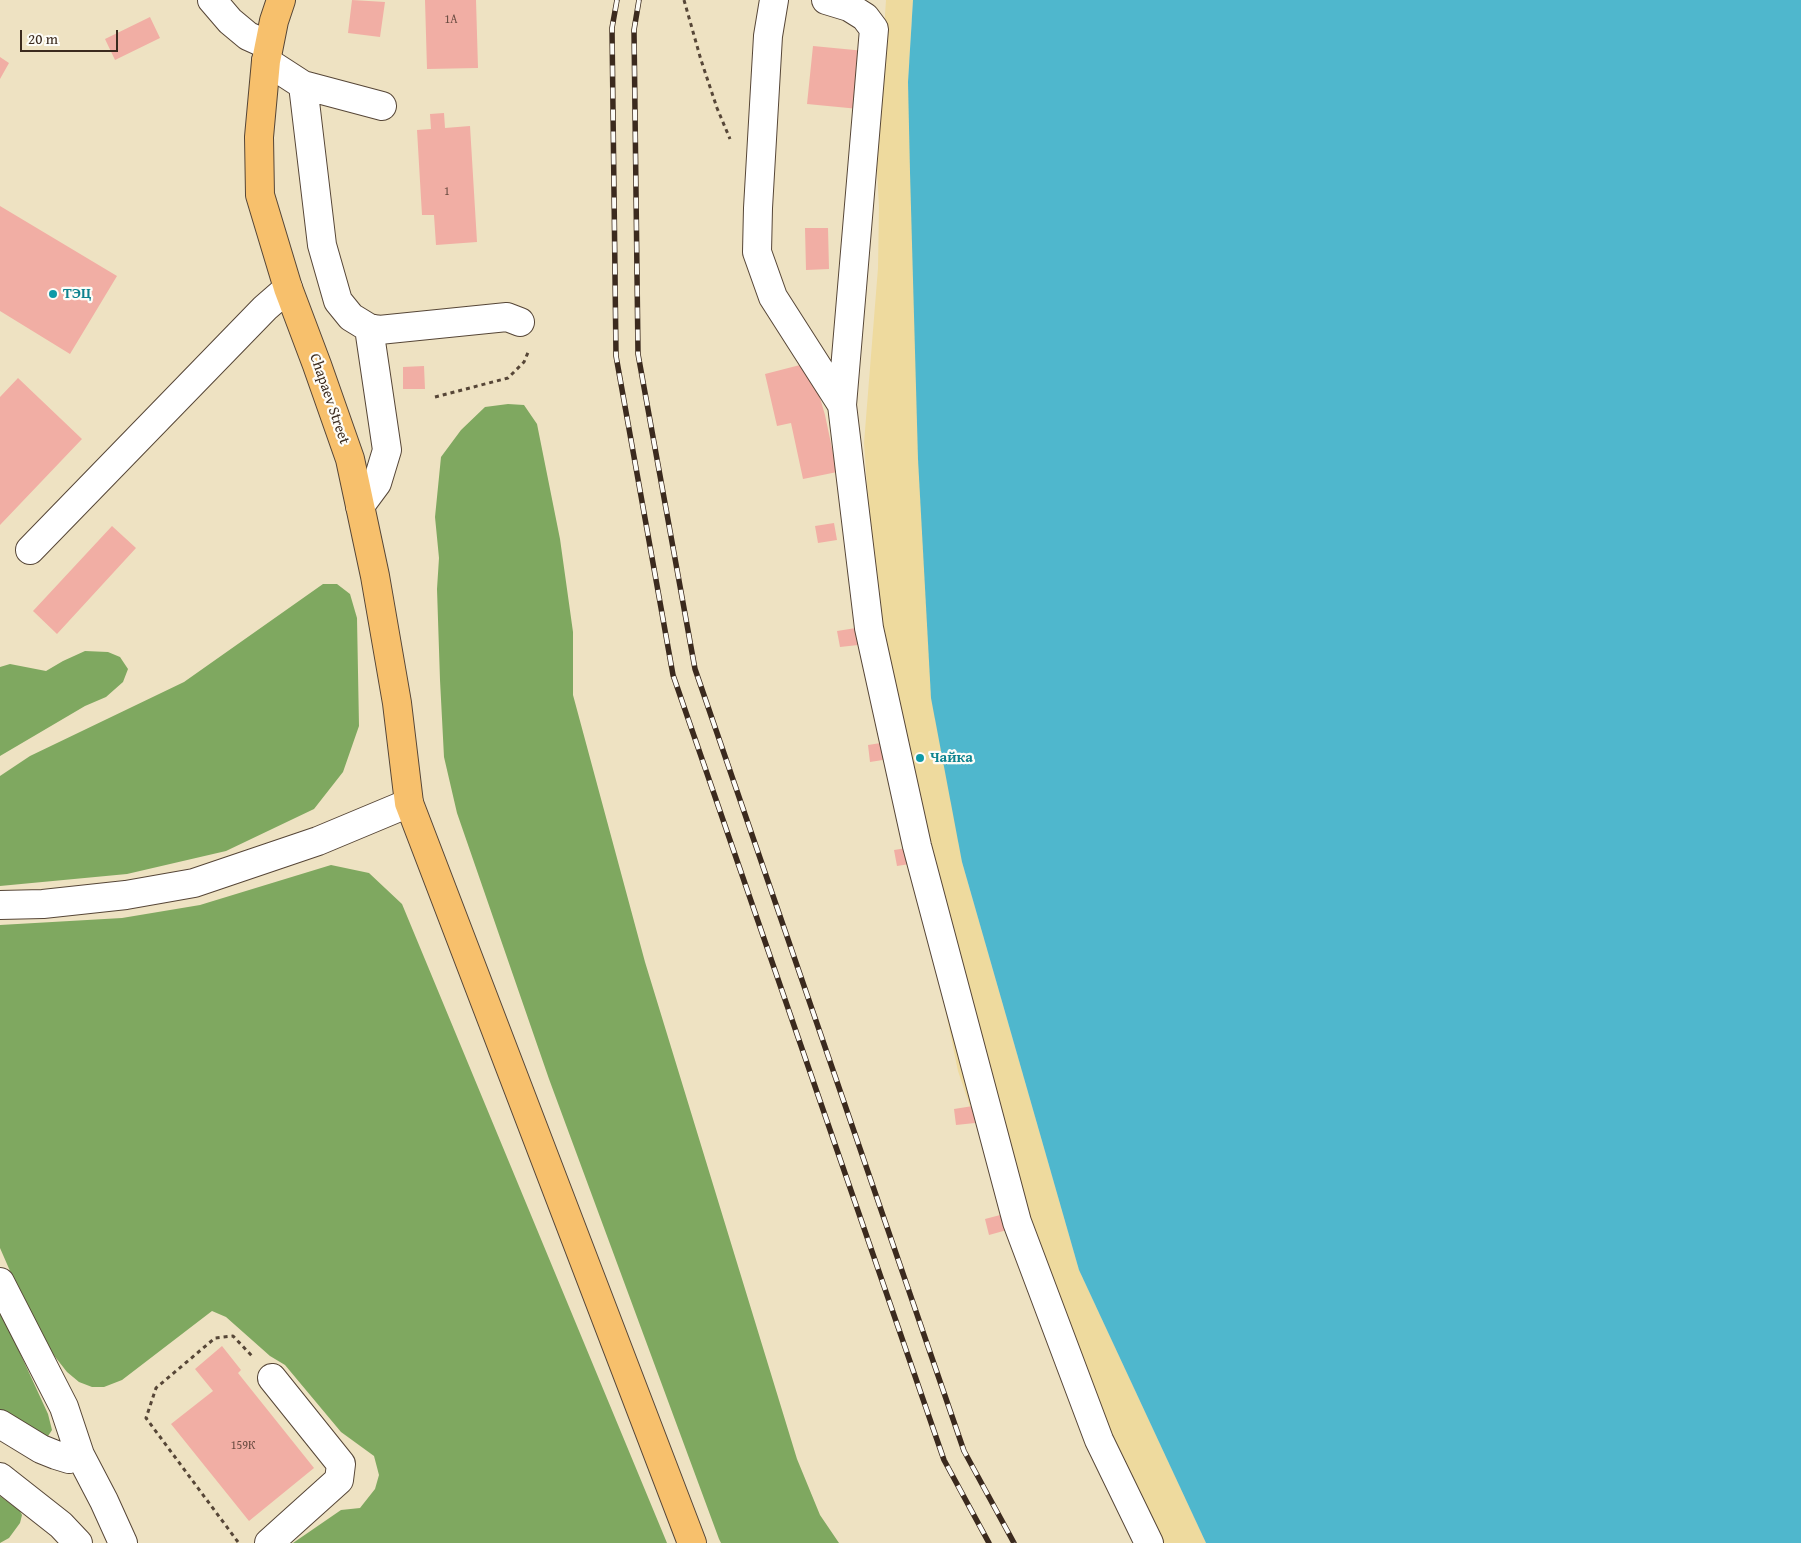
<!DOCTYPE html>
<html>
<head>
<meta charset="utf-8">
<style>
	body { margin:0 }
	#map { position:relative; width:1801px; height:1543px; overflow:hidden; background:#eee2c2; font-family:"Gentium Book Plus",serif }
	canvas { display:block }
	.scale { position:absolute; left:20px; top:30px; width:98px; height:22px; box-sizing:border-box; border:2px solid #3b2a1e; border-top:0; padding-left:6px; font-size:15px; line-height:18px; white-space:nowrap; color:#3b2a1e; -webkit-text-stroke:4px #fdfcf7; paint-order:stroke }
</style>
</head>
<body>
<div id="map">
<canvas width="1801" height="1543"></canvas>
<div class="scale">20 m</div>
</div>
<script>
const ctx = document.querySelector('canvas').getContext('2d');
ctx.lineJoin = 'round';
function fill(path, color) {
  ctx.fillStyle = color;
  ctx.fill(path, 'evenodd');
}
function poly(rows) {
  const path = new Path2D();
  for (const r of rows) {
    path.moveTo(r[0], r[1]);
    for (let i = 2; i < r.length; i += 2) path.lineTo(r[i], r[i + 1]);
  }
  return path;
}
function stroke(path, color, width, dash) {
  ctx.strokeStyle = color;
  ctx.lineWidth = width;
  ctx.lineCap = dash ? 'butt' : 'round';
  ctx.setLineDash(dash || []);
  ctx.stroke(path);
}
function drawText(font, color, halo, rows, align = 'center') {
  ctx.font = font + ' "Gentium Book Plus",serif';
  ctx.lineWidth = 4.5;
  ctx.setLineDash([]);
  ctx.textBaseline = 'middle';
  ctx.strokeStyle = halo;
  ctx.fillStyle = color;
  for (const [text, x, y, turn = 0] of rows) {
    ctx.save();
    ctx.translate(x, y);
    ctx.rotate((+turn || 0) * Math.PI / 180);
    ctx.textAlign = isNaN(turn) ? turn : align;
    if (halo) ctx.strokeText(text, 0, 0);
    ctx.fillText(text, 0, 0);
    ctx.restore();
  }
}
fill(poly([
	[508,404,524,405,537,424,560,539,573,632,573,695,645,962,797,1459,820,1515,839,1543,721,1543,719,1539,549,1079,457,813,444,757,440,680,437,589,439,558,435,517,441,457,461,430,485,407],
	[323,584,337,584,350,594,357,618,359,726,343,772,314,809,226,851,127,874,0,886,0,776,30,756,184,682],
	[85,651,108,652,120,657,128,669,123,682,106,697,85,706,0,756,0,667,10,664,46,671,63,661],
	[331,865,369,873,402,904,667,1543,293,1543,341,1510,360,1508,375,1489,379,1475,374,1456,341,1432,285,1365,270,1356,226,1317,212,1311,122,1380,104,1387,92,1387,79,1382,67,1372,38,1335,0,1248,0,925,122,918,200,905],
	[0,1313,3,1316,48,1414,52,1430,46,1439,0,1414],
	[0,1496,20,1511,22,1515,20,1523,9,1538,0,1543]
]), '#7fa860');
fill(poly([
	[886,0,913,0,908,82,962,862,1079,1270,1206,1543,1146,1543,1064,1386,958,1071,933,950,875,601,864,443,878,268,879,207,876,152]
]), '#eeda9e');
fill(poly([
	[913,0,1801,0,1801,1543,1206,1543,1079,1270,962,862,931,698,918,459,910,172,908,82]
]), '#4fb7cd');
fill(poly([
	[352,0,385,2,380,37,348,33],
	[425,0,476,0,478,68,427,69],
	[150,17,160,38,115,60,105,39],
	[813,46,865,51,859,109,807,104],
	[0,57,9,63,0,79],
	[444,113,445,128,470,126,477,242,436,245,434,215,422,215,417,130,431,129,430,114],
	[0,206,117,276,70,354,0,311],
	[805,228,828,228,829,269,806,270],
	[800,365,818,391,825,415,837,472,803,479,791,423,777,426,765,374],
	[424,366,425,389,403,389,403,367],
	[18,378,82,439,0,525,0,397],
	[834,523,837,540,818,543,815,526],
	[112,526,136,548,57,634,33,611],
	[856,628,858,645,840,647,837,631],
	[887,742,889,759,870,762,868,745],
	[913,847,916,863,897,866,894,850],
	[973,1106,975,1123,956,1125,954,1109],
	[1004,1214,1007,1230,989,1235,985,1219],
	[222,1346,241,1370,238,1373,314,1468,249,1521,171,1424,213,1391,195,1369]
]), '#f1aea4');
const minor = poly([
	[212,0,230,21,248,36,268,45],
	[774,0,768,36,758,208,757,252,773,297,842,405,869,628,917,846,1017,1222,1099,1440,1149,1543],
	[826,0,849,7,865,17,874,29,842,405],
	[266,61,303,85,382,106],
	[303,85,322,245,338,301,351,317,369,328,379,330,507,317,520,322],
	[360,506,377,483,387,450,369,328],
	[30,550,265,308,288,288],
	[0,905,43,904,126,895,194,883,318,841,409,803],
	[0,1282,64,1407,80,1455,104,1501,123,1543],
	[0,1424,41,1449,56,1455,69,1459,80,1455],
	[0,1477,61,1525,78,1543],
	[269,1543,339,1480,341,1464,272,1378]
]);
const major = poly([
	[281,0,274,21,266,61,259,137,260,195,288,288,317,365,350,459,375,576,397,703,409,803,692,1543]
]);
stroke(minor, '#564637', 30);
stroke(major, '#564637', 30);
stroke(poly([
	[684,0,701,60,717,108,730,139],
	[435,397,508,378,524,362,529,350],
	[238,1542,146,1418,156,1388,215,1338,233,1336,252,1356]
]), '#564637', 3, [4, 4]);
stroke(minor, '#fff', 28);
stroke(major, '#f7c06c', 28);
const rail = poly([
	[617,0,612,28,616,356,673,675,944,1460,989,1543],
	[639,0,634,30,638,354,695,669,964,1451,1014,1543]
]);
stroke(rail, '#3b2a1e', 5.5);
stroke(rail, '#fdfcf7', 4, [11]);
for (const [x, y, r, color] of [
	[53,294,5,"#0f9aa8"],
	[920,758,5,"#0f9aa8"]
]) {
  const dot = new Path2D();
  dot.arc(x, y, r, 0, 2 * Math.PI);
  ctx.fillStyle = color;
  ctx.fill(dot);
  stroke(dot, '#fdfcf7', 2);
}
drawText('12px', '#684b40', null, [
	["1А",451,20],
	["1",447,192],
	["159К",243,1446]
]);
drawText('bold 15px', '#0d838f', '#fdfcf7', [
	["ТЭЦ",63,294],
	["Чайка",930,758]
], 'left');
drawText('15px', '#3b2a1e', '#fdfcf7', [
	["Chapaev Street",329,399,71]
]);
</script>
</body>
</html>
